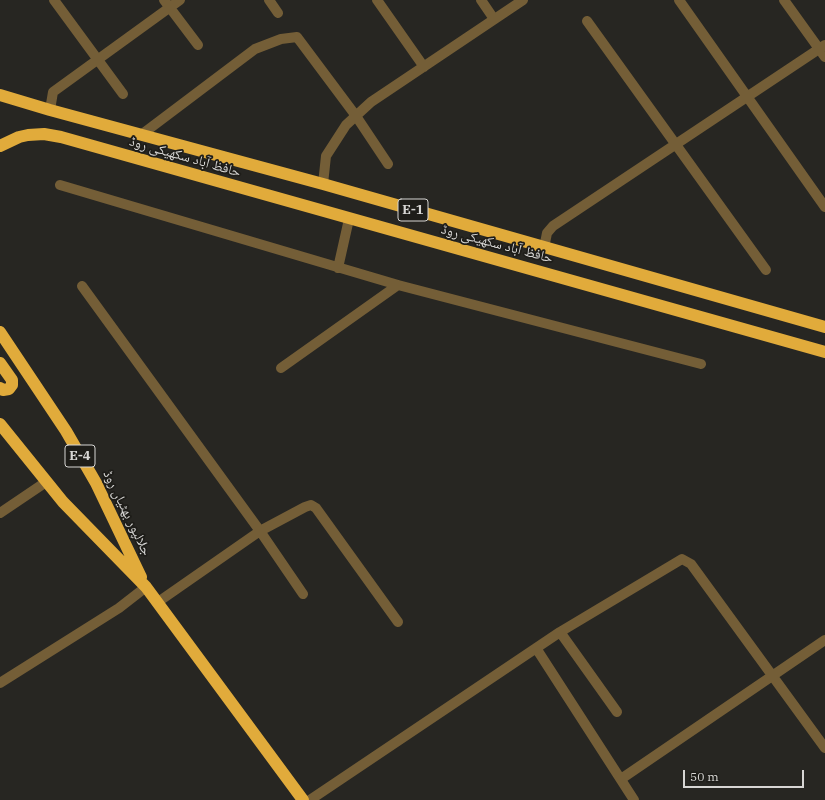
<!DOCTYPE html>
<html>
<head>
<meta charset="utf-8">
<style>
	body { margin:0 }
	#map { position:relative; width:825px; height:800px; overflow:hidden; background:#272622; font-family:"IBM Plex Serif",serif }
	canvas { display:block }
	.scale { position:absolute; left:683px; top:770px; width:121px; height:18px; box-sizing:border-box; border:2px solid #d7d6d4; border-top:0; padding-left:5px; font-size:12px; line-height:14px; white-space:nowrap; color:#d7d6d4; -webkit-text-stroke:3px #1e1d19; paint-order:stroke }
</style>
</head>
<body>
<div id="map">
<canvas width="825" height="800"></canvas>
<div class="scale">50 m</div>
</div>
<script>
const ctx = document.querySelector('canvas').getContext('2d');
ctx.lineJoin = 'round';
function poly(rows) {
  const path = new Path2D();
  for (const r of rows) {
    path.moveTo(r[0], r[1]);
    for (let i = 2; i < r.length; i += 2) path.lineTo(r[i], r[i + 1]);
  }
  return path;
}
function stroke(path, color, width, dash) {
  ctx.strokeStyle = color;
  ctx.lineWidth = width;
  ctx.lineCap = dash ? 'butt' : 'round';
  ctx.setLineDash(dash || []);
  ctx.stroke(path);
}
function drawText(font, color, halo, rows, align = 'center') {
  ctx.font = font + ' "IBM Plex Serif","Noto Naskh Arabic",serif';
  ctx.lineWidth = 3.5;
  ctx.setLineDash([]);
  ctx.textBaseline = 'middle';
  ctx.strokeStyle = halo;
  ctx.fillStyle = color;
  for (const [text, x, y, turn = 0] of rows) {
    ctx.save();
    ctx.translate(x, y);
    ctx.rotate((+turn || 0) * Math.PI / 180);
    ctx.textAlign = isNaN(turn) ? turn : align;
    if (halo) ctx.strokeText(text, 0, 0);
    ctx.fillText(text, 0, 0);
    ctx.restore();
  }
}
stroke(poly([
	[54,0,123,94],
	[164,0,198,45],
	[269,0,278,13],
	[377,0,424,67],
	[481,0,494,19],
	[679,0,825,207],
	[784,0,825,57],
	[587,21,766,270],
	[50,110,53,92,180,0],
	[141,135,255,49,281,39,297,37,356,116,388,164],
	[323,184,326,156,346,125,371,102,523,0],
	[60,185,398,285,701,364],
	[544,248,547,233,553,226,825,45],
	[338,268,349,219],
	[82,286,260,531,303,594],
	[281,368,398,285],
	[0,513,46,482],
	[158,602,260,531,305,507,311,505,316,508,398,622],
	[560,632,617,712],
	[536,648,634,800],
	[0,683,119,608,146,587],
	[621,779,825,640],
	[310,800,560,632,682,559,691,564,825,748]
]), '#745e37', 10);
stroke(poly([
	[0,95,50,110,323,184,825,327],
	[0,146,19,137,28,135,44,134,61,137,825,352],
	[0,332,66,431,96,483,141,577],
	[0,363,12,380,12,385,9,389,3,390,0,388],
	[0,424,63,502,146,587,303,800]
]), '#e1ab3b', 12);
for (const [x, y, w] of [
	[413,210,30],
	[80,456,30]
]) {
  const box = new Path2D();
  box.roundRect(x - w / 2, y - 11, w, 22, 3);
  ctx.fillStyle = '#1e1d19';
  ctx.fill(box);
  stroke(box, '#d7d6d4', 1);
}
drawText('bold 13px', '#d7d6d4', null, [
	["E-1",413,210],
	["E-4",80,456]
]);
drawText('14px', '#d7d6d4', '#1e1d19', [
	["حافظ آباد سکھیکی روڈ",185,157,16],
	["حافظ آباد سکھیکی روڈ",497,244,15],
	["جلالپور بھٹیاں روڈ",127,513,64]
]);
</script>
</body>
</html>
